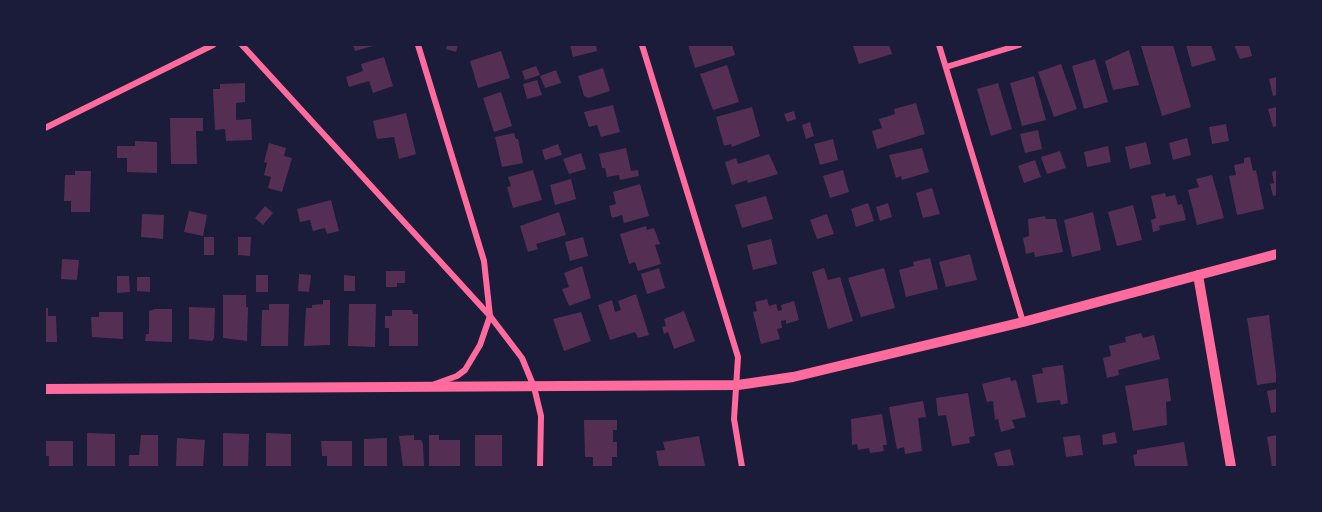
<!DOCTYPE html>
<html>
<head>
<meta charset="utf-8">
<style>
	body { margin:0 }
	#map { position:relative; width:1322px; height:512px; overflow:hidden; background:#1b1b3a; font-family:Mulish,sans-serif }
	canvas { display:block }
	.frame { position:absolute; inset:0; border:46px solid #1b1b3a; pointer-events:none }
</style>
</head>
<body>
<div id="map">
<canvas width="1322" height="512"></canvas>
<div class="frame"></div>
</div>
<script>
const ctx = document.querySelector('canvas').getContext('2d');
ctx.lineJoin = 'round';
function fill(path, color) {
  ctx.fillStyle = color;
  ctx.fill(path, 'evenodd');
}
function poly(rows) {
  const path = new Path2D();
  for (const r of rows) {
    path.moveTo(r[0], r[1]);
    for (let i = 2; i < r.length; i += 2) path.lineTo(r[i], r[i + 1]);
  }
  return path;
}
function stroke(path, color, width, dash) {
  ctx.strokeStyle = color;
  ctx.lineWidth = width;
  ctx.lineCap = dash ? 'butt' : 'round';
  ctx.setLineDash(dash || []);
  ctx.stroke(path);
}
fill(poly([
	[353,45,373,45,373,46,355,51],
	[447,45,458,45,456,52,446,49],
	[570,45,596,45,597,51,573,57],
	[688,45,732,45,735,55,695,68],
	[859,45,889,45,892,54,859,64,853,46],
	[1173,45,1191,107,1162,116,1141,46],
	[1186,45,1211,45,1216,60,1192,67],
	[1234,45,1249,45,1252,56,1240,59],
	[1129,50,1139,85,1113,90,1105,61],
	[501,51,510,78,478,88,470,61],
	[384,57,393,86,373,93,369,81,349,87,346,77,363,71,361,64],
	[1095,59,1108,102,1084,109,1072,66],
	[1061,64,1077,109,1054,117,1038,72],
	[727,65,739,102,713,110,700,74],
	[536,66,540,75,525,80,522,71],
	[603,68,610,91,588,98,584,96,578,76],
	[556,70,561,83,545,88,540,76],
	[1034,76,1046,120,1022,126,1010,83],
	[1277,77,1277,95,1273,96,1269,79],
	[537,80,542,95,527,99,523,84],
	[245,83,245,102,236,103,236,120,251,119,252,140,226,141,225,129,215,130,213,89,220,89,220,84],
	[998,83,1012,129,991,136,977,89],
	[501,92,512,126,494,132,483,98],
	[916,103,925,134,877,149,872,131,882,128,879,119,895,114,894,109],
	[613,105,620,132,601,137,597,125,589,127,584,112],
	[752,107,760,136,732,147,731,144,724,146,716,117],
	[1277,107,1277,126,1273,127,1268,109],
	[794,111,796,119,787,122,784,114],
	[406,113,416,154,399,159,394,137,377,139,373,121],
	[170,118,203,118,203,131,196,131,197,164,171,164],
	[810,122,814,136,806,139,802,125],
	[1226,124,1229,141,1212,144,1209,127],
	[1038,130,1042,149,1025,153,1020,134],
	[514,133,516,139,518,139,523,163,502,167,495,137],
	[1187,138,1191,155,1173,160,1169,143],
	[833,139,838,160,820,165,814,144],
	[135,141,157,142,157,173,127,172,127,158,117,158,117,146,135,146],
	[1146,142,1151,164,1130,169,1125,147],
	[269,143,286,148,284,156,292,158,282,192,268,188,271,177,264,175,267,163,264,162],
	[558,144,562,155,545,160,542,150],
	[1108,146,1111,162,1087,167,1084,152],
	[626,148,631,171,638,170,639,176,620,180,619,175,607,177,605,168,602,168,599,154],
	[922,148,929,172,902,180,901,176,896,178,889,155],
	[1060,151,1066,168,1047,174,1041,157],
	[581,153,586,169,569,174,563,159],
	[769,154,778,174,748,183,747,180,732,185,725,162,736,158,738,164],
	[1250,157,1253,171,1256,170,1264,209,1237,215,1229,176,1236,175,1234,165,1244,163,1244,158],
	[1035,160,1041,177,1024,183,1018,166],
	[533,170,542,200,513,208,507,187,511,186,508,177],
	[843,170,849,192,830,198,823,176],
	[1277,170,1277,195,1273,196,1270,184,1274,183,1272,172],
	[75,171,91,171,90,212,71,212,71,201,64,201,65,175,75,175],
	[1212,175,1224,218,1197,225,1188,190,1199,187,1196,179],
	[571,179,576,199,555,205,550,185],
	[640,184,649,216,624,223,622,215,612,218,609,206,616,204,613,192],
	[932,188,940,214,923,218,916,193],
	[1165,193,1166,197,1175,195,1178,205,1182,204,1186,220,1159,226,1160,230,1153,232,1151,220,1156,218,1151,196],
	[766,196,773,219,742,228,735,205],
	[331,200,339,231,327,234,325,228,313,231,310,220,300,222,297,209],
	[868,203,874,221,856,227,851,209],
	[888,203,892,217,880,221,876,207],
	[1133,205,1142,240,1117,246,1108,212],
	[265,206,273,213,263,225,255,218],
	[189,211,207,215,203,236,184,232],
	[559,212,566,235,536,244,538,249,528,252,520,226],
	[1093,212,1101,250,1072,257,1064,220],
	[142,214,164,215,163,239,141,237],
	[827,214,834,234,817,239,810,220],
	[1045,216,1046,219,1056,219,1063,252,1035,257,1034,252,1026,254,1023,238,1029,236,1028,219],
	[646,226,647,230,654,228,660,244,655,245,661,264,638,271,635,262,629,264,620,234],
	[204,237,214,237,214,255,204,255],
	[238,237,251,237,250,256,238,255],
	[583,237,588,256,570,261,565,242],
	[771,239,777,264,753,270,747,245],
	[970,254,977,280,946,287,939,262],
	[930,258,938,289,906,297,899,270,914,266,913,262],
	[62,259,79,260,77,280,61,279],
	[582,266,591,298,569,306,562,289,569,287,564,273],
	[659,268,665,288,647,294,641,274],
	[824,268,828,280,840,277,853,321,828,329,812,272],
	[884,268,895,308,861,317,848,278],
	[386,271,405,271,405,283,397,283,397,287,386,287],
	[299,274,311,275,309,292,298,291],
	[256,275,268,275,268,292,256,292],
	[344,275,355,276,355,291,344,291],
	[117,276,129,276,130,292,117,293],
	[137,277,150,277,150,292,137,291],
	[636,294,649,335,638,338,635,332,610,340,598,305,612,300,615,312,621,310,618,301],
	[223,295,246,295,246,307,248,307,247,341,223,338],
	[767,299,769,306,776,304,778,311,782,310,781,305,794,301,799,320,786,324,786,320,781,321,782,328,777,329,780,339,761,344,753,312,757,311,755,302],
	[323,300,330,300,330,345,304,346,306,308,312,308,312,305,323,304],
	[269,304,289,304,288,346,261,346,262,310,269,310],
	[349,304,376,304,375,347,348,346],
	[189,307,215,308,214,338,212,341,189,339],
	[45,308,48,308,48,316,56,316,57,342,45,342],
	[155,309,172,309,172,342,145,341,146,334,149,334,149,311],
	[392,310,412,310,413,314,418,314,418,346,389,346,389,328,385,328,385,316,392,316],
	[684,311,695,341,674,349,668,332,664,334,662,327,666,326,664,319],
	[99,312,123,312,123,339,92,337,91,317,99,317],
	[581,312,591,341,564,351,553,319],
	[1269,315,1277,382,1257,385,1247,318],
	[1141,333,1143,338,1154,335,1160,359,1118,370,1119,375,1107,378,1103,358,1111,356,1109,346,1126,342,1125,337],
	[1063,365,1068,403,1061,405,1060,400,1037,403,1032,375,1043,373,1042,368],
	[1010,377,1011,381,1016,380,1026,417,1012,420,1015,428,1001,432,998,419,995,420,993,401,987,402,982,384],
	[1168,378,1171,401,1166,402,1167,425,1133,431,1125,386],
	[1277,389,1277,412,1271,413,1267,391],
	[968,393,975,436,969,437,970,443,952,446,946,415,938,416,936,398],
	[923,401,926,417,918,418,922,451,905,454,904,447,897,449,889,407],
	[882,414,887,445,883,445,884,451,870,453,869,448,858,450,857,444,852,445,851,419],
	[584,420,617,420,617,430,613,430,613,442,617,442,617,457,612,457,612,467,593,467,593,457,585,457],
	[1115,432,1117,443,1103,445,1102,435],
	[87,433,115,434,115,467,87,467],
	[223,433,249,434,248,467,223,467],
	[266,433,291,434,291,467,266,467],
	[141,435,158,435,158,467,129,467,129,455,139,455],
	[414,435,414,440,421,440,423,444,424,467,403,467,399,436],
	[429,435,439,435,439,440,460,440,460,467,429,467],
	[475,435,502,435,502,467,475,467],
	[1080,435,1083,455,1066,457,1063,437],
	[1277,435,1277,467,1272,467,1267,437],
	[699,436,705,466,659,467,656,451,665,450,663,442],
	[177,438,205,440,203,467,176,467],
	[387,438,387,467,364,467,364,439],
	[45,441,73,441,73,467,49,467,49,456,45,456],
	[321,441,352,441,352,467,327,467,327,456,322,456],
	[1184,442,1188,466,1135,467,1133,455,1137,454,1137,450],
	[1010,449,1014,465,998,467,994,453]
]), '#542f53');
stroke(poly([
	[242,45,490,316,480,345,465,370,457,376,435,384],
	[418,45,484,261,490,316,522,358,534,387,541,416,540,467],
	[642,45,738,357,734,419,742,467],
	[939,45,1023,322],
	[946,67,1019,45],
	[45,128,213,45]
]), '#ff6b9d', 6);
stroke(poly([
	[1198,275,1231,467],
	[45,389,738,385,793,377,1023,322,1277,254]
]), '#ff6b9d', 10);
</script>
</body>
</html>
